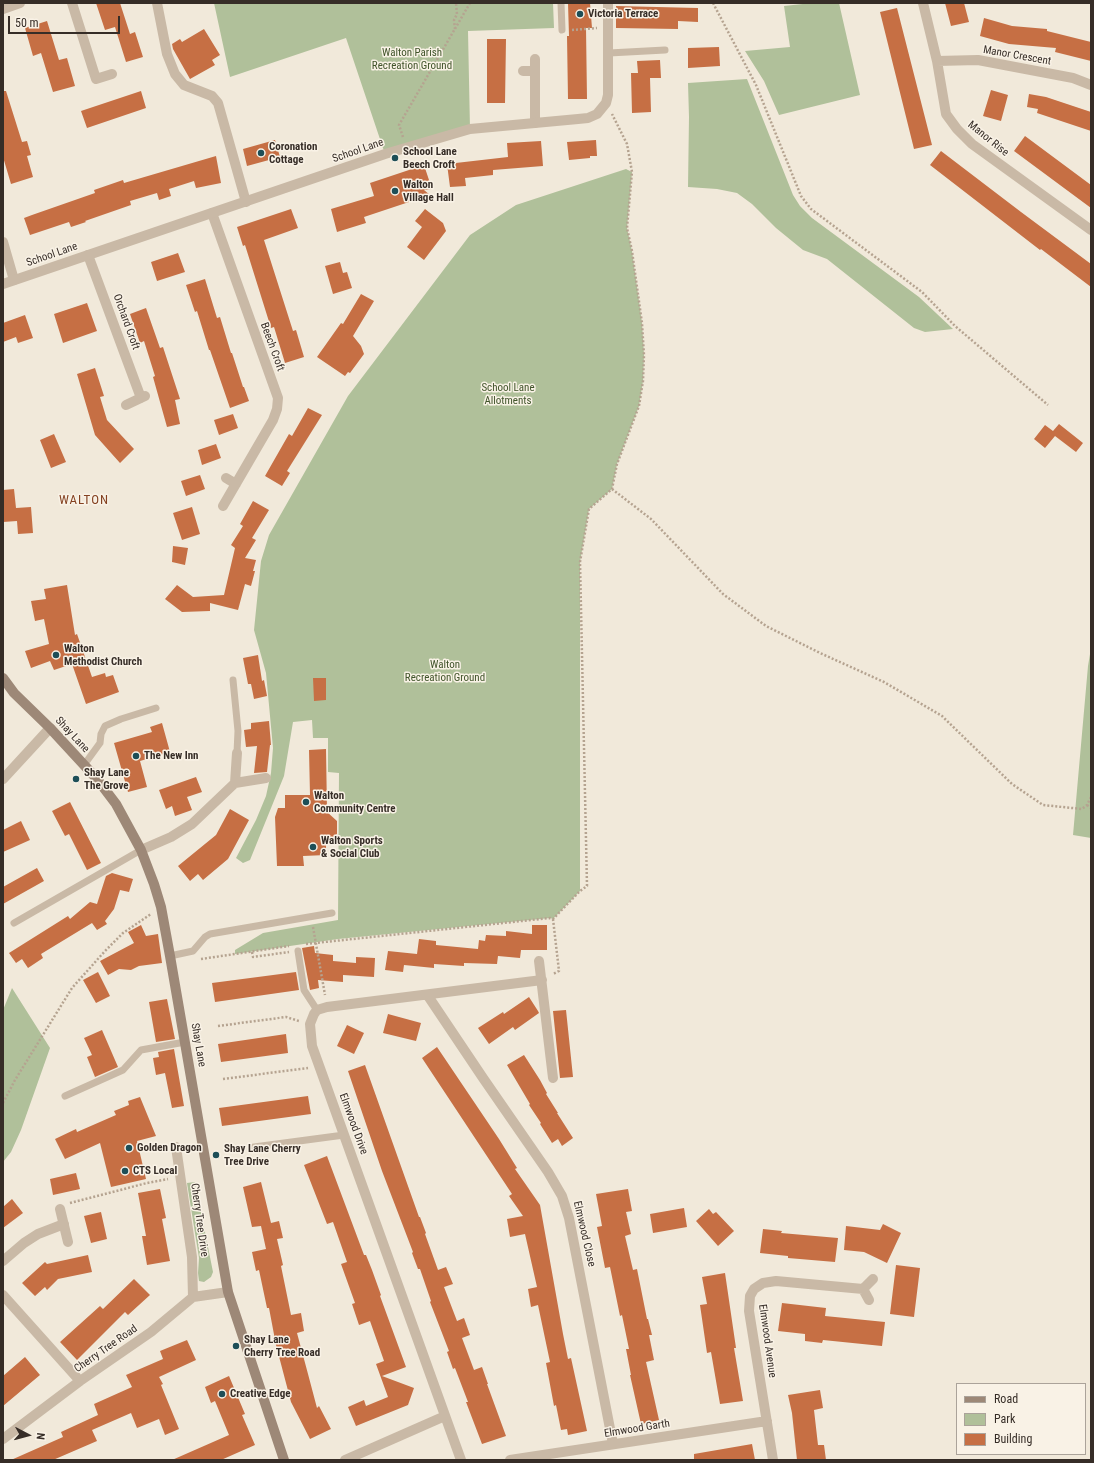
<!DOCTYPE html>
<html>
<head>
<meta charset="utf-8">
<style>
	body { margin:0 }
	#map { position:relative; width:1094px; height:1463px; overflow:hidden; background:#f1e9da; font-family:"Roboto Condensed",sans-serif }
	canvas { display:block }
	.frame { position:absolute; inset:0; border:4px solid #362d27; pointer-events:none }
	.legend { position:absolute; left:956px; top:1383px; width:130px; height:72px; box-sizing:border-box; background:#f9f2e6; border:1px solid #aba39a; margin:0; padding:5px 7px; list-style:none; font-size:12px; color:#362d27 }
	.legend li { display:flex; align-items:center; gap:8px; height:20px }
	.legend b { width:20px; border:1px solid #aba39a }
	.north { position:absolute; left:8px; top:1415px; width:40px; height:40px; -webkit-text-stroke:3px #f9f2e6; paint-order:stroke; rotate:96deg; font-size:11px; font-weight:700; line-height:16px; text-align:center; color:#362d27 }
	.north::after { content:''; display:block; margin:auto; width:14px; height:18px; background:#362d27; clip-path:polygon(50% 0,100% 100%,50% 72%,0 100%) }
	.scale { position:absolute; left:8px; top:16px; width:112px; height:18px; box-sizing:border-box; border:2px solid #362d27; border-top:0; padding-left:5px; font-size:12px; line-height:14px; white-space:nowrap; color:#362d27; -webkit-text-stroke:3px #f9f2e6; paint-order:stroke }
</style>
</head>
<body>
<div id="map">
<canvas width="1094" height="1463"></canvas>
<div class="frame"></div>
<ul class="legend">
<li><b style="height:5px;background:#9d8877"></b>Road</li>
<li><b style="height:11px;background:#b0c09a"></b>Park</li>
<li><b style="height:11px;background:#c66f44"></b>Building</li>
</ul>
<div class="north">N</div>
<div class="scale">50 m</div>
</div>
<script>
const ctx = document.querySelector('canvas').getContext('2d');
ctx.lineJoin = 'round';
function fill(path, color) {
  ctx.fillStyle = color;
  ctx.fill(path, 'evenodd');
}
function poly(rows) {
  const path = new Path2D();
  for (const r of rows) {
    path.moveTo(r[0], r[1]);
    for (let i = 2; i < r.length; i += 2) path.lineTo(r[i], r[i + 1]);
  }
  return path;
}
function stroke(path, color, width, dash) {
  ctx.strokeStyle = color;
  ctx.lineWidth = width;
  ctx.lineCap = dash ? 'butt' : 'round';
  ctx.setLineDash(dash || []);
  ctx.stroke(path);
}
function drawText(font, color, halo, rows, align = 'center') {
  ctx.font = font + ' "Roboto Condensed",sans-serif';
  ctx.lineWidth = 3;
  ctx.setLineDash([]);
  ctx.textBaseline = 'middle';
  ctx.strokeStyle = halo;
  ctx.fillStyle = color;
  for (const [text, x, y, turn = 0] of rows) {
    ctx.save();
    ctx.translate(x, y);
    ctx.rotate((+turn || 0) * Math.PI / 180);
    ctx.textAlign = isNaN(turn) ? turn : align;
    if (halo) ctx.strokeText(text, 0, 0);
    ctx.fillText(text, 0, 0);
    ctx.restore();
  }
}
fill(poly([
	[214,3,553,3,554,28,468,31,470,129,385,154,346,38,230,77],
	[812,3,839,3,860,95,779,115,764,81,745,51,790,47,784,6],
	[747,79,793,195,800,206,812,218,919,297,953,329,925,332,914,328,827,259,803,250,776,228,752,204,737,193,717,189,688,187,689,117,688,83],
	[626,169,632,172,627,228,632,251,642,323,644,355,643,381,639,406,617,464,612,489,589,509,580,562,580,891,553,919,550,918,338,939,235,954,235,950,263,933,338,920,339,773,328,772,328,738,313,738,312,720,293,722,284,776,250,860,243,863,236,858,256,820,266,796,271,773,273,748,266,673,254,630,261,561,269,535,348,396,470,235,516,205],
	[1091,648,1091,838,1073,835,1088,666],
	[12,988,50,1048,21,1130,11,1152,3,1162,3,1010],
	[195,1182,213,1272,211,1277,204,1282,199,1281,198,1273,199,1258,187,1183]
]), '#b0c09a');
fill(poly([
	[96,3,120,3,130,34,135,32,143,57,126,62,115,27,105,30],
	[568,3,590,3,592,28,586,28,587,99,568,99,567,36,569,36],
	[945,3,964,3,969,22,951,26],
	[616,6,698,8,698,22,678,21,678,29,616,28],
	[897,8,932,145,914,149,880,12],
	[984,18,1012,26,1047,29,1047,31,1091,42,1091,61,1055,52,1056,48,1009,44,980,36],
	[47,21,59,60,67,58,75,86,53,92,41,53,33,56,25,28],
	[204,29,220,55,212,60,215,65,190,79,173,49,172,44,180,39,182,42],
	[487,39,506,39,505,103,487,103],
	[719,47,720,66,688,68,688,48],
	[660,60,661,78,650,78,651,112,632,113,631,73,638,73,637,61],
	[991,90,1008,95,1001,121,983,116],
	[3,91,6,91,22,142,27,141,31,155,27,156,33,177,11,184,3,157],
	[141,91,146,108,87,128,81,111],
	[1029,94,1046,97,1091,112,1091,131,1037,113,1038,109,1027,107],
	[1025,136,1091,185,1091,208,1014,151],
	[275,140,280,157,247,166,243,149],
	[596,140,597,156,590,156,590,158,569,160,567,142],
	[541,141,543,166,493,170,493,175,465,178,466,186,450,187,447,164,508,157,507,143],
	[941,151,1021,212,1091,264,1091,287,1041,249,1040,250,930,165],
	[216,156,221,183,196,188,194,181,169,189,171,196,159,200,157,193,130,201,131,205,85,221,86,222,71,227,69,222,30,235,24,218,32,215,95,193,94,190,123,180,124,183],
	[424,165,432,189,424,190,430,195,364,217,366,223,337,232,331,209,374,196,370,183],
	[291,209,298,228,264,240,293,331,296,330,304,357,285,363,274,327,271,328,245,245,243,246,237,227],
	[425,209,443,223,446,231,424,260,407,247,422,227,415,221],
	[178,253,185,272,157,281,151,262],
	[340,262,343,273,347,272,352,288,333,294,325,266],
	[205,279,217,318,220,317,231,353,232,353,243,387,244,387,249,401,230,408,210,350,209,350,197,311,195,312,186,285],
	[361,294,374,301,353,336,361,346,364,354,350,373,348,372,345,376,317,357,341,323,343,324],
	[87,303,97,331,63,343,54,314],
	[146,308,160,348,163,347,180,399,175,400,180,424,167,427,153,377,155,376,144,341,140,343,130,314],
	[25,315,33,338,18,343,16,337,3,342,3,323],
	[95,368,104,396,100,397,107,420,134,449,120,463,95,435,77,374],
	[308,408,322,415,287,471,290,473,282,486,265,476,289,434,292,436],
	[233,414,238,428,219,435,214,420],
	[1059,424,1083,443,1076,452,1055,436,1045,448,1034,439,1045,425,1053,431],
	[54,434,66,462,51,468,40,440],
	[216,444,221,458,202,465,198,450],
	[200,475,205,489,186,496,181,481],
	[14,489,16,508,31,507,33,533,18,534,17,521,3,522,3,490],
	[253,501,269,510,252,538,256,540,245,558,256,560,253,571,255,571,251,586,245,584,238,610,210,603,210,611,182,612,165,599,177,585,193,597,224,595,235,548,231,545,243,526,240,524],
	[192,507,200,534,182,540,173,513],
	[173,546,188,548,185,565,172,562],
	[67,585,75,635,77,634,92,677,105,673,106,677,113,675,119,692,86,704,72,664,54,670,50,661,31,668,25,651,49,644,44,619,35,621,31,601,46,599,44,589],
	[258,655,262,681,264,680,267,696,254,699,251,684,248,684,243,658],
	[313,678,326,678,326,700,314,701],
	[269,721,271,745,270,745,267,772,254,773,257,746,246,747,244,730,251,729,251,723],
	[162,723,170,752,140,761,147,787,128,792,114,743,152,732,150,727],
	[326,749,327,812,337,821,337,834,326,843,326,855,303,856,304,866,277,866,275,817,278,808,285,808,285,795,310,795,309,750],
	[196,777,202,792,187,797,192,810,175,816,172,806,166,809,159,790],
	[70,802,101,863,87,870,69,834,65,836,52,811],
	[230,809,249,820,228,859,203,880,198,874,190,881,178,866,216,835],
	[21,821,30,840,3,852,3,830],
	[37,868,44,881,3,904,3,887],
	[112,873,133,879,129,892,120,890,114,909,105,921,107,924,97,930,92,923,41,954,43,958,28,968,22,959,16,963,9,953,68,916,70,919,90,902,97,904,106,876],
	[141,925,146,936,158,934,162,963,139,966,131,970,119,969,108,975,100,961,134,943,128,932],
	[532,925,547,925,547,950,521,950,520,958,498,956,497,964,464,963,464,966,434,964,434,968,404,965,403,972,385,970,388,951,417,954,419,939,436,941,436,945,478,949,479,940,485,941,486,935,506,936,506,931,532,934],
	[314,946,315,953,333,955,333,961,356,963,356,957,375,958,374,977,343,975,343,982,318,980,319,988,310,990,302,948],
	[98,972,110,996,96,1003,83,980],
	[296,972,299,990,215,1002,212,983],
	[529,997,538,1011,539,1013,515,1030,513,1027,489,1044,478,1028,503,1012,504,1014],
	[167,999,175,1039,156,1042,149,1002],
	[566,1010,573,1077,560,1078,553,1011],
	[388,1014,421,1023,416,1041,383,1033],
	[347,1025,364,1033,354,1054,337,1046],
	[102,1030,118,1067,95,1077,87,1057,92,1055,84,1038],
	[286,1034,288,1053,221,1062,218,1044],
	[437,1047,499,1139,517,1168,515,1169,540,1205,563,1334,568,1359,571,1358,587,1431,568,1435,567,1429,561,1430,556,1405,554,1406,546,1363,550,1362,538,1305,531,1307,528,1289,537,1287,525,1234,510,1237,507,1219,523,1216,509,1196,512,1194,422,1058],
	[174,1049,184,1106,172,1108,165,1073,156,1075,153,1058,159,1057,158,1052],
	[524,1055,540,1080,547,1093,546,1094,558,1113,557,1113,573,1138,562,1146,558,1139,552,1143,540,1124,541,1123,529,1105,530,1104,507,1065],
	[365,1065,419,1217,420,1217,426,1233,425,1234,438,1270,446,1267,453,1284,444,1287,457,1321,464,1318,470,1335,462,1338,474,1370,482,1367,488,1384,487,1384,506,1436,482,1444,466,1402,468,1402,455,1368,453,1369,447,1352,449,1351,430,1302,431,1301,420,1269,418,1269,412,1253,413,1252,382,1171,348,1071],
	[308,1096,311,1114,222,1126,219,1108],
	[140,1097,156,1136,137,1141,146,1179,111,1187,100,1143,65,1159,55,1139,76,1129,77,1132,116,1115,114,1111,129,1105,128,1101],
	[327,1156,364,1255,366,1255,372,1270,381,1295,380,1296,406,1367,382,1376,414,1388,408,1405,356,1426,348,1407,364,1400,366,1406,388,1397,376,1364,384,1361,383,1358,370,1321,359,1325,352,1304,355,1303,341,1264,347,1262,333,1222,327,1224,304,1165],
	[76,1173,80,1189,53,1195,50,1179],
	[261,1182,271,1223,279,1221,283,1238,277,1239,283,1265,281,1266,291,1315,301,1313,304,1331,297,1333,308,1374,317,1408,319,1406,331,1429,310,1439,291,1402,276,1345,269,1308,267,1308,259,1270,256,1271,252,1252,266,1249,261,1226,252,1227,243,1187],
	[160,1189,166,1218,162,1219,170,1261,147,1265,142,1236,146,1236,138,1193],
	[628,1189,632,1211,626,1212,631,1234,625,1236,633,1270,637,1269,647,1319,648,1319,652,1335,649,1335,654,1360,646,1362,659,1420,641,1424,630,1375,631,1375,626,1349,629,1349,622,1315,620,1316,610,1267,605,1268,597,1227,602,1226,596,1194],
	[12,1199,23,1213,3,1228,3,1207],
	[684,1208,687,1227,653,1233,650,1214],
	[709,1209,713,1214,716,1212,734,1231,718,1246,696,1221],
	[101,1212,107,1239,91,1243,84,1216],
	[883,1224,901,1233,887,1263,864,1252,844,1250,846,1226,880,1230],
	[763,1229,782,1231,781,1233,838,1238,835,1262,788,1258,788,1256,760,1253],
	[88,1255,92,1272,58,1279,47,1290,45,1287,35,1296,22,1283,45,1262,47,1264],
	[896,1265,920,1268,914,1317,890,1314],
	[725,1273,736,1348,734,1348,743,1401,720,1404,711,1352,707,1353,700,1305,707,1304,702,1277],
	[134,1279,150,1295,128,1315,125,1312,77,1360,60,1342,100,1306,103,1309],
	[782,1303,826,1308,825,1316,885,1322,882,1346,823,1340,822,1343,805,1341,805,1334,778,1331],
	[187,1340,196,1360,159,1377,163,1384,161,1385,179,1429,165,1435,159,1419,137,1428,131,1413,92,1430,97,1441,53,1460,11,1460,63,1437,61,1432,98,1415,94,1404,132,1387,126,1375,163,1359,160,1351],
	[25,1357,40,1375,3,1406,3,1376],
	[229,1376,245,1414,242,1415,255,1445,221,1460,172,1460,229,1435,215,1401,211,1403,205,1387],
	[820,1390,823,1408,814,1410,818,1445,824,1445,826,1460,797,1460,792,1413,788,1395],
	[752,1444,755,1460,694,1460,694,1454]
]), '#c66f44');
stroke(poly([
	[713,3,756,85,801,196,811,209,922,292,955,326,1048,405],
	[455,29,454,20,457,14,456,3],
	[572,30,597,28],
	[403,137,399,125,470,3],
	[612,489,651,519,723,594,766,626,820,653,884,682,942,716,1012,784,1043,805,1082,809,1087,805,1091,797],
	[1087,805,1091,808],
	[553,919,559,971,553,974],
	[313,927,325,995],
	[306,944,550,918,553,919,580,891,587,886,580,562,589,509,612,489,617,464,639,406,643,381,644,355,642,323,632,251,627,228,632,172,627,144,612,114],
	[252,952,253,957,289,952],
	[201,959,289,946],
	[218,1026,286,1017,299,1021],
	[223,1079,308,1068],
	[3,1103,15,1080,72,988,105,951,123,933,151,914],
	[70,1203,147,1183,168,1179]
]), '#b5a390', 2.5, [2, 2]);
stroke(poly([
	[561,3,562,30],
	[609,53,665,50],
	[233,680,238,731,237,753],
	[84,765,100,743,101,734,105,726,121,719,156,708],
	[14,923,141,850],
	[298,951,304,990,317,1010],
	[170,956,193,951,205,937,210,934,332,913],
	[65,1096,123,1070,141,1050,185,1042],
	[254,1147,344,1135]
]), '#c9b9a6', 7);
stroke(poly([
	[72,3,96,79,112,74],
	[157,3,167,54,175,74,184,85,212,96,218,103,246,202],
	[923,3,937,61,946,114,957,129,972,144,1091,230],
	[3,9,20,3],
	[937,61,978,60,1073,78,1091,85],
	[523,71,535,71],
	[535,123,535,59],
	[212,213,278,398,277,409,273,420,223,506],
	[3,242,14,280],
	[88,255,141,398],
	[126,405,145,396],
	[226,478,236,484],
	[237,753,235,783,266,778],
	[3,779,50,728],
	[141,850,171,837,192,824,235,783],
	[539,961,553,1078],
	[428,996,483,1078,548,1172,562,1196,569,1218,613,1444],
	[176,1147,192,1257,193,1297],
	[60,1209,68,1242],
	[3,1261,24,1243,38,1234,64,1224],
	[3,1295,80,1381],
	[869,1300,863,1289,873,1279],
	[3,1439,80,1381,151,1332,193,1297,228,1292],
	[345,1460,445,1416],
	[461,1460,312,1046,310,1024,314,1014,317,1010,327,1007,542,980],
	[510,1460,767,1421],
	[773,1460,749,1311,750,1296,754,1289,763,1283,776,1281,863,1289]
]), '#c9b9a6', 10);
stroke(poly([
	[3,284,385,154,470,129,578,119,588,118,597,114,606,103,608,95,608,3]
]), '#c9b9a6', 10);
stroke(poly([
	[3,678,14,693,50,728,97,779,116,804,141,850,154,884,161,907,170,956,228,1292,284,1460]
]), '#9d8877', 10);
for (const [x, y, r, color] of [
	[580,14,4,"#1d4e57"],
	[261,153,4,"#1d4e57"],
	[395,158,4,"#1d4e57"],
	[395,191,4,"#1d4e57"],
	[56,655,4,"#1d4e57"],
	[136,756,4,"#1d4e57"],
	[76,779,4,"#1d4e57"],
	[306,802,4,"#1d4e57"],
	[313,847,4,"#1d4e57"],
	[129,1148,4,"#1d4e57"],
	[216,1155,4,"#1d4e57"],
	[125,1171,4,"#1d4e57"],
	[236,1346,4,"#1d4e57"],
	[222,1394,4,"#1d4e57"]
]) {
  const dot = new Path2D();
  dot.arc(x, y, r, 0, 2 * Math.PI);
  ctx.fillStyle = color;
  ctx.fill(dot);
  stroke(dot, '#f9f2e6', 1.5);
}
drawText('bold 11px', '#362d27', '#f9f2e6', [
	["Victoria Terrace",588,14],
	["Coronation",269,147],
	["Cottage",269,160],
	["School Lane",403,152],
	["Beech Croft",403,165],
	["Walton",403,185],
	["Village Hall",403,198],
	["Walton",64,649],
	["Methodist Church",64,662],
	["The New Inn",144,756],
	["Shay Lane",84,773],
	["The Grove",84,786],
	["Walton",314,796],
	["Community Centre",314,809],
	["Walton Sports",321,841],
	["& Social Club",321,854],
	["Golden Dragon",137,1148],
	["Shay Lane Cherry",224,1149],
	["Tree Drive",224,1162],
	["CTS Local",133,1171],
	["Shay Lane",244,1340],
	["Cherry Tree Road",244,1353],
	["Creative Edge",230,1394]
], 'left');
drawText('11px', '#41542b', '#f9f2e6', [
	["Walton Parish",412,53],
	["Recreation Ground",412,66],
	["School Lane",508,388],
	["Allotments",508,401],
	["Walton",445,665],
	["Recreation Ground",445,678]
]);
drawText('11px', '#362d27', '#f9f2e6', [
	["Manor Crescent",1017,56,10],
	["Manor Rise",988,139,39],
	["School Lane",358,151,-19],
	["School Lane",52,255,-19],
	["Orchard Croft",126,322,70],
	["Beech Croft",272,347,70],
	["Shay Lane",72,735,47],
	["Shay Lane",198,1045,80],
	["Elmwood Drive",353,1124,70],
	["Cherry Tree Drive",199,1220,82],
	["Elmwood Close",584,1234,77],
	["Elmwood Avenue",767,1341,82],
	["Cherry Tree Road",106,1349,-35],
	["Elmwood Garth",637,1429,-9]
]);
ctx.letterSpacing = '1px';
drawText('13px', '#844120', '#f9f2e6', [
	["WALTON",84,501]
]);
ctx.letterSpacing = '0px';
</script>
</body>
</html>
